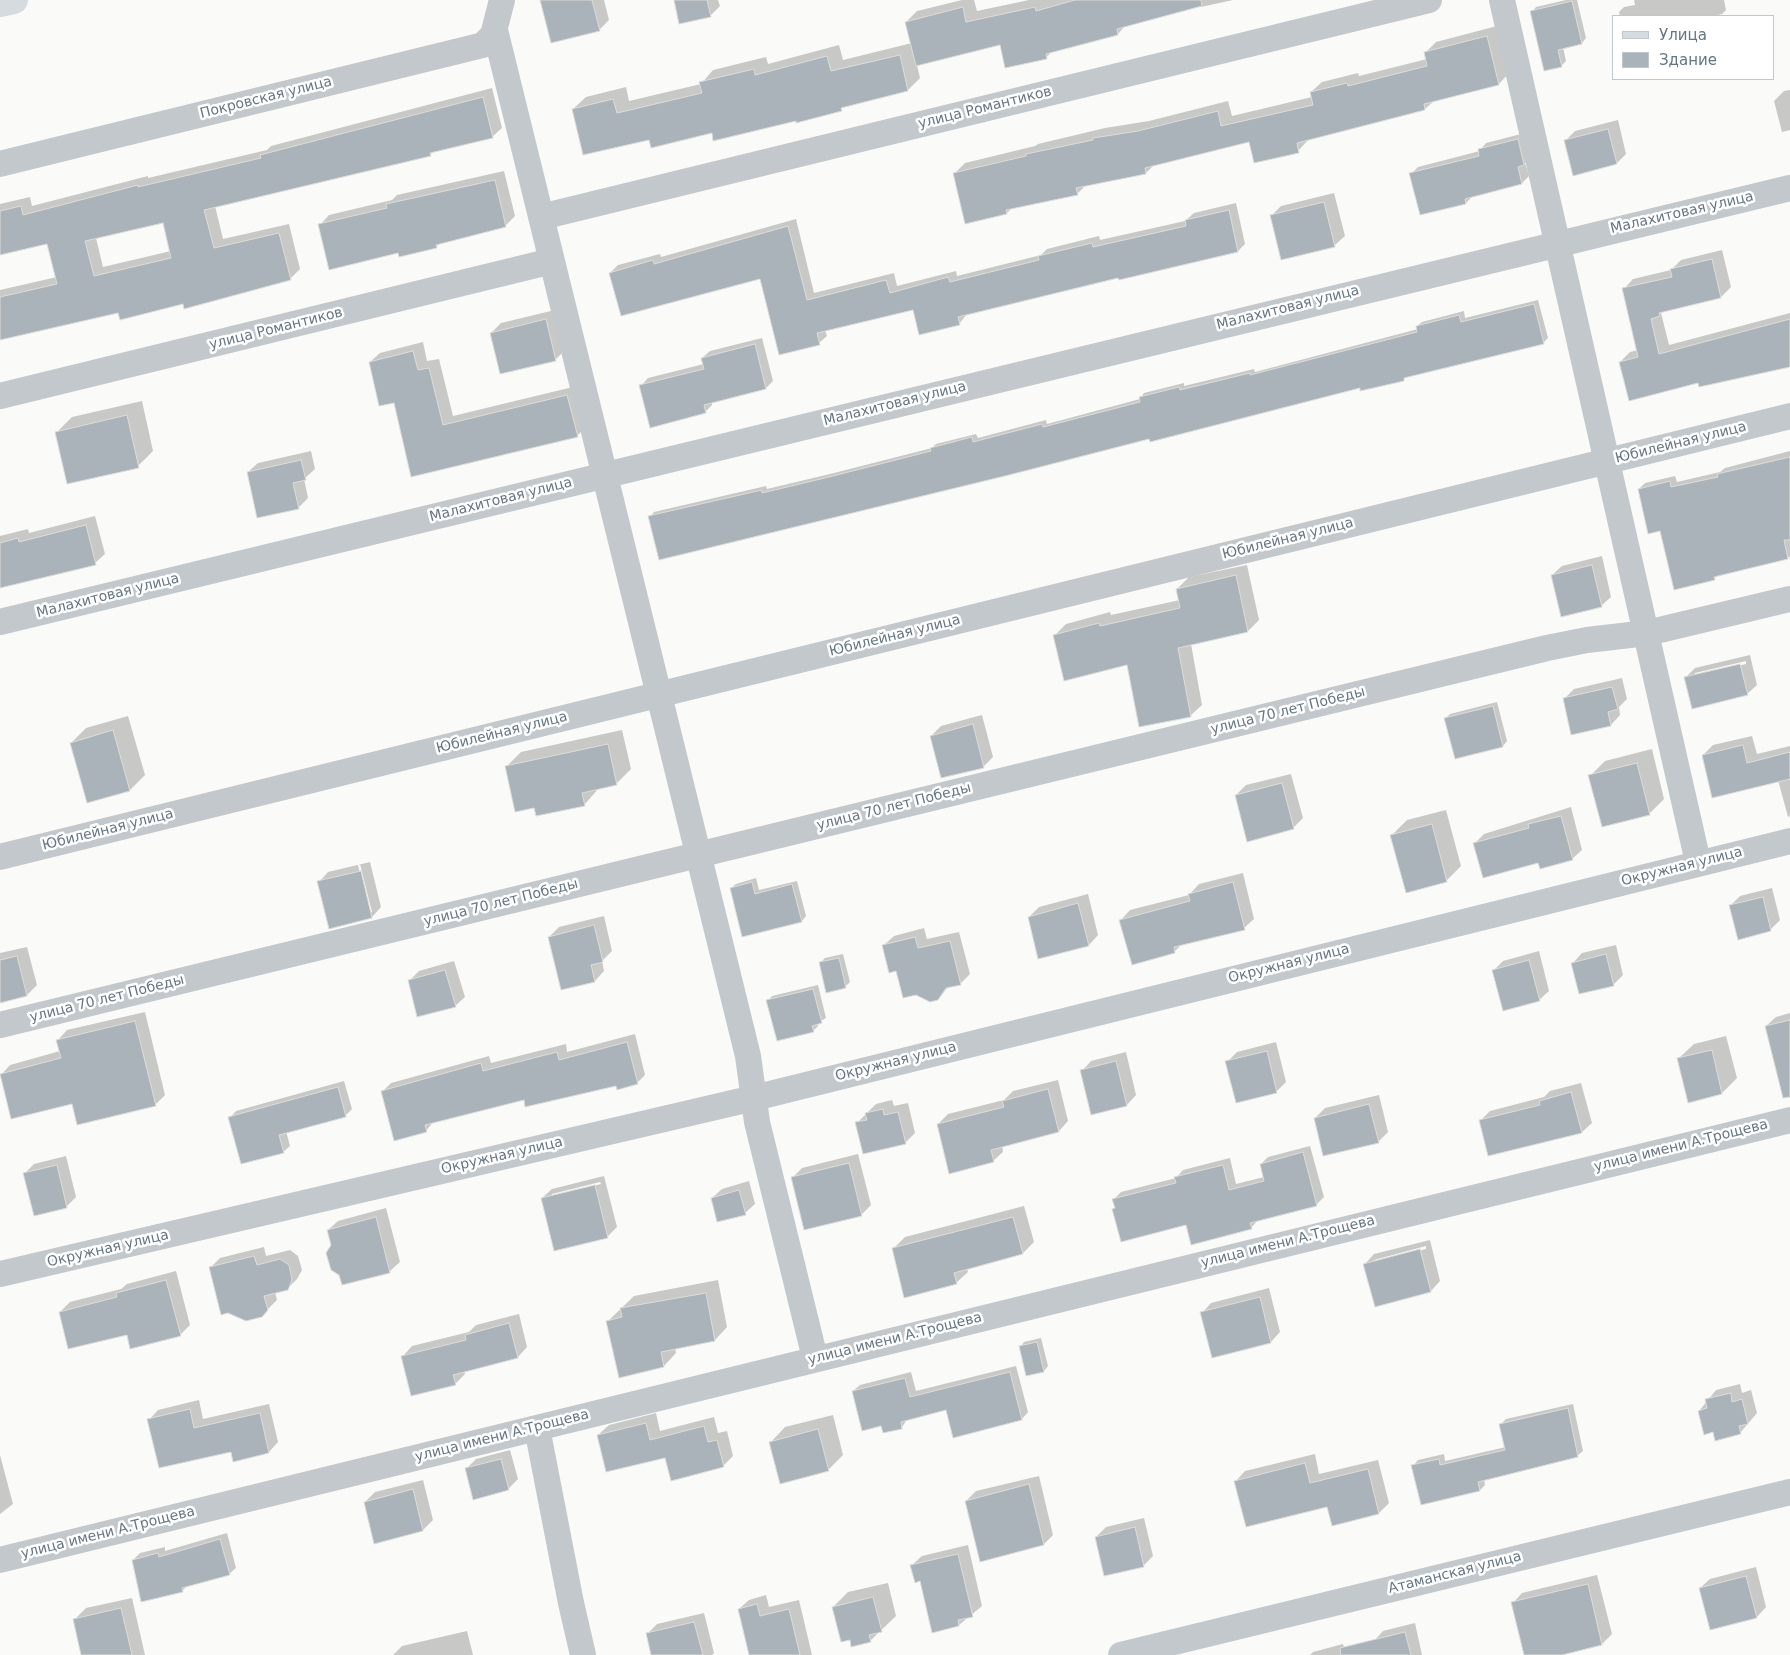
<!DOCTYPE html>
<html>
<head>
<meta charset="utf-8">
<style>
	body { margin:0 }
	#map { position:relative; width:1790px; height:1655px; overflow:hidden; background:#fafaf8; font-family:"DejaVu Sans",sans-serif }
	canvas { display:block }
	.legend { position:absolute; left:1612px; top:15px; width:162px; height:65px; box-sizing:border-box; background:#fff; border:1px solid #c1c8cd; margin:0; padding:6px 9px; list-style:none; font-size:15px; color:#657683 }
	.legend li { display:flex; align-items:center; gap:10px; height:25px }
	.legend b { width:25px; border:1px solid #c1c8cd }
</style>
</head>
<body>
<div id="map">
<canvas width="1790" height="1655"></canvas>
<ul class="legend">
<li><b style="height:6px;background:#d6dbdf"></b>Улица</li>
<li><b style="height:14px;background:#aab3b9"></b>Здание</li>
</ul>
</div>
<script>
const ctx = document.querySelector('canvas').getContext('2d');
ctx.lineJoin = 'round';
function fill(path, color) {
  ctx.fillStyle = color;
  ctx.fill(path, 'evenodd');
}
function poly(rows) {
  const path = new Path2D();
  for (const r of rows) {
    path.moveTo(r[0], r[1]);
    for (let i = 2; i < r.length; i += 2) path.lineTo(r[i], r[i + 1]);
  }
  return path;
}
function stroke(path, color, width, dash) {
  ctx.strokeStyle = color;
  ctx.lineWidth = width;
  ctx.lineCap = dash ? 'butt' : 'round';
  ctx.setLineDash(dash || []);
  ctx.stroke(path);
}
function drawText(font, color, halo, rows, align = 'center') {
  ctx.font = font + ' "DejaVu Sans",sans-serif';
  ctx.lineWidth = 5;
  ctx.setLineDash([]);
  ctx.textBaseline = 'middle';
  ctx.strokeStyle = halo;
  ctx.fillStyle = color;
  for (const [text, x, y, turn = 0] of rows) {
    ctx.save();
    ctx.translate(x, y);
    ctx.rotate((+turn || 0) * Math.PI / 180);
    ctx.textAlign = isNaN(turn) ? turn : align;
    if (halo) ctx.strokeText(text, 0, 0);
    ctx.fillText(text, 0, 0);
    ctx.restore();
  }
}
fill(poly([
	[541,0,604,0,609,20,599,30],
	[675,0,718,0,720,6,710,16],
	[962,0,974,0,977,11,1029,0,1233,0,1201,7,1201,5,1125,26,1118,34,1052,51,1046,58,1001,44,917,65,920,78,908,90,845,105,841,109,713,132,650,138,573,109,586,97,626,87,629,101,701,84,713,70,766,57,768,64,839,45,843,60,912,43,906,22,917,11],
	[1566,0,1577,0,1586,38,1582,43,1563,47,1566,61,1561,66,1532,12,1536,7],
	[1634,0,1724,0,1726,10,1722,14,1713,16,1620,16,1619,12,1624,7,1635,5],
	[1497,26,1509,73,1499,84,1434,101,1425,109,1309,139,1298,151,1250,141,1154,165,1146,173,1086,185,1077,194,1012,208,1007,213,954,174,965,163,1035,146,1038,144,1105,128,1149,121,1228,101,1232,116,1312,97,1311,92,1322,82,1358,73,1359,76,1427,59,1425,53,1436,42],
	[492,88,502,128,492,137,434,151,430,155,215,206,223,239,289,224,300,269,290,279,119,311,0,339,0,290,57,277,48,242,0,254,0,204,30,197,32,206,148,176,148,178,267,150,271,146],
	[164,221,171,251,103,267,96,238],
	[1790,90,1790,130,1782,132,1774,101,1784,91],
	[1618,120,1626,154,1617,163,1565,141,1575,131],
	[1525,133,1530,157,1525,163,1529,176,1522,183,1473,196,1466,203,1421,214,1411,174,1418,167,1480,151,1486,143],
	[504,171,515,216,505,226,441,242,436,247,398,251,320,225,329,215,392,200,397,195],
	[1334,193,1345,236,1335,245,1282,259,1271,216,1281,206],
	[1236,203,1245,244,1238,251,1120,278,1119,276,967,314,959,324,914,308,825,330,827,336,819,343,761,277,610,273,618,265,660,254,661,257,796,219,814,293,894,273,897,286,956,271,957,276,1041,255,1047,249,1099,236,1100,240,1185,221,1194,213],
	[1722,250,1731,287,1721,297,1664,311,1661,313,1669,345,1790,313,1790,365,1699,382,1620,362,1630,352,1638,350,1624,289,1633,279,1671,270,1681,260],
	[1538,300,1548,338,1543,343,1408,376,1404,379,1361,386,1150,437,650,517,654,512,766,486,767,489,834,473,932,448,936,444,976,434,978,438,1046,420,1047,424,1140,399,1144,393,1184,383,1184,386,1254,369,1255,372,1418,329,1417,326,1422,322,1464,311,1465,318],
	[555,310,565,350,555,360,491,333,501,323],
	[762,338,773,381,766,388,712,402,712,405,705,412,641,386,648,378,704,364,702,358,710,351],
	[423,342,427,361,439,359,453,416,577,386,587,426,577,436,412,475,395,401,370,362,380,353],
	[142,401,153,451,138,466,57,432,72,417],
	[311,451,315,469,304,479,308,498,298,508,248,472,258,463],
	[1790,451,1790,557,1718,575,1714,579,1661,529,1639,489,1645,483,1675,476,1677,482,1720,472,1725,468],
	[95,516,105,554,95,563,0,587,0,536,28,529,29,533],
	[1602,556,1611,597,1601,606,1552,575,1562,566],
	[1247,565,1259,620,1248,631,1191,644,1202,705,1190,716,1128,663,1054,636,1066,624,1110,612,1111,615,1180,600,1177,589,1189,577],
	[1750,655,1757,685,1747,694,1685,678,1695,668],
	[1746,661,1746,664,1695,676,1695,673],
	[1622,678,1627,699,1619,707,1620,715,1611,725,1564,699,1574,689],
	[1497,702,1507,741,1503,746,1456,758,1446,718,1450,714],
	[982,715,993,757,983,767,931,736,941,726],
	[128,716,145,775,130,790,88,801,71,743,86,728],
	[622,730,631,769,616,784,599,788,585,804,537,815,535,806,506,767,521,752],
	[1752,736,1757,754,1790,746,1790,816,1788,817,1778,780,1703,755,1713,745],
	[1652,749,1664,799,1649,814,1590,776,1605,761],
	[1291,774,1303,818,1293,828,1236,795,1246,785],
	[1571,807,1582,850,1572,859,1539,862,1475,843,1484,834],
	[1446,810,1461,866,1446,881,1392,835,1407,820],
	[370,862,381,907,372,917,319,882,328,872],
	[360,864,372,912,369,912,358,865],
	[1243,873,1254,919,1244,928,1182,944,1175,951,1133,963,1121,920,1130,910,1189,895,1199,884],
	[756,878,759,890,797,881,806,916,802,921,743,936,731,888,736,884],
	[1772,888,1780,920,1770,930,1730,906,1740,896],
	[1088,894,1098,935,1089,945,1029,917,1039,907],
	[604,916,612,951,602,961,604,971,595,981,549,937,559,927],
	[924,928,927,939,959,932,970,974,960,984,949,986,938,999,884,945,894,936],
	[1616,945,1623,975,1613,985,1573,963,1582,953],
	[27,947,37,985,27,995,0,1002,0,953],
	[1539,951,1549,991,1539,1000,1493,971,1503,961],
	[843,954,850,982,845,987,821,962,825,958],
	[454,961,465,997,455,1006,409,981,419,971],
	[818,985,826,1018,817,1023,818,1026,813,1031,768,1001,772,996],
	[145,1012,165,1095,155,1105,73,1102,1,1075,10,1065,60,1051,58,1040,67,1030],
	[1790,1013,1790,1073,1766,1026,1776,1017],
	[635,1034,645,1075,637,1083,617,1084,525,1099,434,1121,426,1131,383,1091,391,1083,489,1056,491,1063,566,1044,567,1052],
	[1726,1036,1737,1078,1722,1093,1689,1101,1679,1058,1694,1044],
	[1276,1042,1286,1082,1276,1092,1227,1062,1237,1052],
	[1126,1052,1136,1095,1127,1105,1082,1071,1091,1061],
	[1058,1080,1068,1121,1059,1131,1002,1145,1003,1152,993,1161,938,1124,948,1114,1004,1100,1013,1091],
	[344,1081,352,1109,345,1116,286,1131,290,1146,283,1152,230,1118,236,1111],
	[1581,1083,1592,1123,1582,1132,1481,1120,1490,1111,1544,1097,1550,1091],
	[1379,1095,1388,1132,1378,1142,1315,1118,1325,1108],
	[892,1100,894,1106,908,1103,915,1133,905,1143,857,1123,876,1104],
	[1310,1146,1324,1197,1316,1205,1258,1220,1251,1228,1187,1223,1113,1210,1116,1207,1114,1199,1121,1192,1176,1178,1183,1170,1230,1158,1236,1184,1264,1177,1261,1164,1268,1157],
	[858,1154,871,1205,862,1214,805,1229,792,1178,802,1168],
	[66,1156,76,1197,66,1207,24,1174,34,1164],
	[604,1176,617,1227,607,1237,542,1198,552,1189],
	[600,1182,601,1184,552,1196,552,1194],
	[749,1181,755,1204,745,1213,712,1198,722,1189],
	[1024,1206,1034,1242,1023,1253,967,1269,968,1272,956,1283,893,1249,905,1237],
	[386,1208,400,1262,390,1271,343,1284,328,1230,338,1221],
	[1430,1240,1440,1281,1431,1291,1365,1264,1374,1254],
	[1426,1246,1426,1249,1374,1262,1374,1260],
	[264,1247,266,1256,290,1250,298,1256,302,1270,297,1279,287,1289,275,1292,277,1300,261,1316,228,1312,210,1268,220,1258],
	[176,1271,190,1325,180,1335,128,1333,60,1312,70,1302,121,1289,127,1284],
	[718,1280,727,1327,715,1340,675,1347,676,1353,664,1366,607,1322,634,1296],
	[1269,1288,1280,1332,1271,1342,1202,1313,1211,1303],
	[519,1314,527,1347,518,1357,464,1371,465,1374,455,1384,403,1356,412,1346,469,1332,476,1325],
	[1041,1338,1048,1366,1044,1371,1027,1375,1020,1347,1024,1342],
	[1016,1366,1028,1412,1022,1419,947,1409,908,1418,902,1427,882,1425,853,1391,860,1385,911,1372,916,1391],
	[1740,1384,1742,1393,1751,1390,1757,1413,1740,1433,1714,1431,1699,1411,1716,1390],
	[199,1400,203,1419,269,1404,278,1442,269,1452,232,1450,149,1420,158,1410],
	[1573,1404,1583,1451,1577,1456,1484,1479,1485,1485,1480,1490,1413,1466,1418,1460,1444,1454,1445,1461,1506,1447,1500,1425,1506,1419],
	[656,1413,660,1431,714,1417,718,1433,727,1431,733,1456,723,1466,666,1456,598,1435,609,1425],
	[833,1415,843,1455,828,1470,771,1442,785,1427],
	[510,1450,518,1479,508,1489,466,1469,476,1459],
	[1315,1454,1319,1474,1378,1460,1389,1503,1379,1513,1333,1524,1328,1505,1236,1481,1245,1471],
	[0,1455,13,1504,0,1514],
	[1039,1476,1053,1535,1044,1544,966,1501,976,1491],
	[423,1480,433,1520,423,1530,375,1542,365,1502,375,1492],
	[1144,1518,1153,1556,1143,1566,1096,1537,1106,1527],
	[227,1533,236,1568,229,1574,188,1585,182,1591,133,1560,140,1553,165,1547,165,1551],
	[968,1545,982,1606,959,1625,921,1580,912,1565,922,1556],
	[1756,1567,1766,1607,1757,1617,1700,1588,1710,1579],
	[1597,1575,1612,1634,1602,1644,1556,1655,1525,1655,1513,1603,1522,1593],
	[888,1583,896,1616,870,1641,851,1638,833,1607,848,1592],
	[766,1595,769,1607,799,1600,812,1655,750,1655,739,1609,749,1600],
	[132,1598,145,1655,83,1655,74,1620,86,1608],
	[704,1613,714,1653,712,1655,653,1655,647,1634,657,1624],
	[1415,1623,1422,1655,1377,1655,1374,1641,1383,1631],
	[467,1631,473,1655,393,1655,402,1646],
	[1343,1644,1346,1655,1310,1655,1313,1652]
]), '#0003');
const building = poly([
	[540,0,592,0,600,31,551,43,540,0],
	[674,0,707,0,711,17,679,24,674,0],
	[1075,0,1201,0,1202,6,1117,29,1118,35,1046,54,1047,59,1005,68,1000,45,916,66,905,22,963,7,966,22,1035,7,1036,11,1075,0],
	[1572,1,1582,44,1558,50,1562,67,1544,71,1530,11,1572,1],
	[1487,36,1499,85,1424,104,1425,110,1297,143,1299,153,1254,163,1249,142,1145,168,1146,174,1076,188,1078,195,1006,210,1007,214,965,224,953,173,1026,156,1026,154,1093,140,1093,138,1138,131,1218,111,1221,126,1313,105,1310,92,1347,83,1348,86,1427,66,1424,52,1487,36],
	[900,55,908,91,841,108,842,111,796,123,796,121,713,141,712,133,651,148,649,140,583,155,572,109,613,99,617,113,702,93,699,82,754,69,755,75,827,56,831,71,900,55],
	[483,97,493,138,430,153,431,156,204,210,214,248,279,233,291,280,184,309,183,304,120,320,118,313,0,340,0,297,57,284,47,244,0,255,0,211,21,206,23,215,138,185,138,187,261,158,260,155,483,97],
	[163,223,171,258,94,276,85,241,163,223],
	[1608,129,1617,164,1573,176,1564,140,1608,129],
	[1518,139,1524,165,1518,167,1522,184,1465,199,1466,204,1420,215,1409,173,1479,156,1478,149,1518,139],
	[495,180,506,227,436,245,437,248,399,257,398,253,329,270,318,224,387,208,386,204,495,180],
	[1324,202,1335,247,1281,260,1270,215,1324,202],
	[1229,210,1238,252,1119,280,1118,278,958,317,960,325,919,335,913,310,817,333,820,345,779,355,760,279,621,316,609,273,653,260,654,264,788,226,807,300,886,280,890,293,948,277,950,282,1039,260,1038,256,1092,243,1093,247,1186,226,1185,220,1229,210],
	[1712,259,1721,298,1659,313,1660,316,1651,319,1659,354,1790,319,1790,367,1699,387,1698,383,1629,401,1619,362,1638,357,1622,288,1672,277,1670,269,1712,259],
	[1534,304,1544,344,1404,378,1404,381,1360,391,1360,388,1150,442,1149,439,1009,475,659,560,648,516,762,490,762,493,829,477,931,451,930,448,972,437,973,442,1042,424,1043,427,1140,402,1139,397,1179,387,1180,390,1250,373,1250,375,1417,332,1416,326,1459,315,1461,322,1534,304],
	[546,319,556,361,500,374,490,333,546,319],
	[755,344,766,389,704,405,706,413,650,428,639,385,704,369,701,358,755,344],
	[413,351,418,370,429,368,443,425,567,395,578,437,411,477,394,403,379,406,369,362,413,351],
	[127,415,139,468,67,484,55,432,127,415],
	[1790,457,1790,540,1784,540,1788,559,1714,577,1715,580,1674,590,1660,531,1648,534,1638,489,1670,481,1671,487,1718,477,1717,474,1790,457],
	[301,460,306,480,293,483,299,509,257,518,247,472,301,460],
	[86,525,96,565,0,588,0,543,18,538,19,542,86,525],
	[1592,565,1602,607,1561,617,1551,575,1592,565],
	[1236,575,1248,632,1178,648,1191,717,1139,727,1127,665,1064,681,1053,635,1099,623,1100,626,1180,608,1176,589,1236,575],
	[1740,664,1748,695,1692,709,1684,677,1740,664],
	[1612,687,1618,709,1608,712,1611,726,1571,735,1563,698,1612,687],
	[1493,706,1503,747,1455,759,1444,718,1493,706],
	[973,724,984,768,941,778,930,736,973,724],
	[113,730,130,791,87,803,70,743,113,730],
	[608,744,617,785,582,793,585,806,536,816,534,808,515,812,505,766,608,744],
	[1743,745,1747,763,1790,752,1790,779,1712,798,1702,755,1743,745],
	[1637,763,1650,815,1602,827,1588,775,1637,763],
	[1282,783,1294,829,1247,842,1235,795,1282,783],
	[1561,816,1573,860,1540,869,1538,863,1483,878,1473,843,1529,828,1528,824,1561,816],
	[1432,824,1447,882,1406,893,1390,835,1432,824],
	[361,871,372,918,329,929,317,881,361,871],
	[752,882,755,894,792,884,802,922,742,937,730,888,752,882],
	[1233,882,1245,930,1174,947,1175,953,1132,965,1119,920,1190,901,1188,894,1233,882],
	[1763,897,1771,931,1738,940,1729,905,1763,897],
	[1078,903,1089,946,1038,959,1028,917,1078,903],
	[594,925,603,962,591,965,595,982,561,990,548,937,594,925],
	[915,937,918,948,950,941,961,985,946,988,938,1000,930,1002,916,995,903,998,896,971,889,973,882,945,915,937],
	[1606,954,1614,986,1579,994,1571,963,1606,954],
	[17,956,27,996,0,1003,0,960,17,956],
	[839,958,846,988,826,993,819,962,839,958],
	[1529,960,1540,1001,1503,1011,1492,970,1529,960],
	[445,970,456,1007,417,1017,408,980,445,970],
	[813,989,822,1023,812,1026,814,1032,777,1041,766,1000,813,989],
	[1790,1020,1790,1097,1783,1098,1765,1026,1790,1020],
	[135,1021,156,1106,77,1125,72,1104,11,1119,0,1074,61,1058,56,1040,135,1021],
	[627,1042,638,1084,617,1090,616,1086,525,1107,524,1100,425,1125,427,1132,394,1141,381,1091,481,1063,483,1071,557,1052,559,1060,627,1042],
	[1712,1050,1722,1094,1688,1103,1677,1058,1712,1050],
	[1267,1051,1277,1093,1236,1103,1225,1061,1267,1051],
	[1116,1061,1127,1106,1091,1115,1080,1070,1116,1061],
	[338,1087,346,1117,279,1135,284,1153,241,1164,228,1117,338,1087],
	[1048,1089,1059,1132,991,1150,994,1162,949,1174,937,1124,1004,1107,1002,1101,1048,1089],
	[1571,1092,1582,1133,1488,1156,1479,1120,1540,1105,1539,1101,1571,1092],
	[1369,1104,1379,1143,1323,1156,1314,1118,1369,1104],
	[883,1109,884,1115,898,1112,906,1144,863,1154,855,1122,867,1120,865,1113,883,1109],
	[1303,1152,1317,1206,1250,1223,1252,1229,1191,1245,1186,1225,1121,1242,1112,1209,1115,1208,1112,1199,1176,1183,1174,1177,1223,1165,1229,1190,1264,1181,1260,1164,1303,1152],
	[849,1163,862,1216,804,1230,791,1177,849,1163],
	[57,1165,67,1208,34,1216,23,1173,57,1165],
	[595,1185,608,1238,554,1251,541,1198,595,1185],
	[739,1190,746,1215,717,1222,711,1198,739,1190],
	[376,1217,390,1273,342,1285,339,1275,331,1270,326,1253,331,1245,327,1230,376,1217],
	[1013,1217,1023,1254,954,1273,957,1284,904,1298,892,1248,1013,1217],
	[1420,1249,1431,1292,1375,1307,1363,1264,1420,1249],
	[254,1256,257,1265,280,1259,289,1265,292,1280,288,1290,264,1296,268,1310,262,1317,246,1321,228,1313,221,1315,209,1267,254,1256],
	[166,1280,181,1336,130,1349,127,1335,68,1349,59,1312,117,1297,116,1293,166,1280],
	[706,1293,715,1341,661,1352,664,1367,619,1378,606,1321,622,1317,620,1308,706,1293],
	[1260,1297,1271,1343,1212,1358,1200,1312,1260,1297],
	[509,1323,518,1358,453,1375,456,1385,411,1396,401,1356,466,1340,465,1335,509,1323],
	[1037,1342,1044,1372,1026,1376,1019,1346,1037,1342],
	[1010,1372,1022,1420,953,1438,946,1410,901,1422,902,1429,883,1433,881,1426,862,1431,852,1391,905,1378,910,1397,1010,1372],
	[1731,1393,1732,1402,1742,1399,1748,1424,1739,1426,1741,1434,1715,1441,1713,1432,1704,1435,1698,1411,1707,1408,1705,1399,1731,1393],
	[1568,1408,1578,1457,1478,1482,1480,1491,1421,1505,1411,1465,1439,1459,1440,1465,1505,1450,1499,1424,1568,1408],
	[190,1409,194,1428,260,1413,269,1453,233,1462,231,1452,159,1468,147,1419,190,1409],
	[646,1423,650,1440,704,1426,708,1442,717,1440,724,1467,671,1481,665,1458,606,1472,597,1435,646,1423],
	[818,1429,829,1471,780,1484,769,1442,818,1429],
	[501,1459,509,1490,473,1500,465,1468,501,1459],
	[1305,1463,1310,1483,1368,1469,1379,1514,1332,1526,1327,1507,1246,1527,1234,1481,1305,1463],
	[1029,1484,1044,1545,980,1562,965,1501,1029,1484],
	[413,1489,423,1531,374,1544,364,1502,413,1489],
	[1135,1527,1144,1567,1104,1576,1095,1537,1135,1527],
	[220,1539,230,1575,182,1588,183,1592,141,1602,132,1560,158,1553,159,1557,220,1539],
	[958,1554,973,1617,958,1620,959,1626,932,1633,920,1581,915,1583,910,1565,958,1554],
	[1746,1576,1757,1618,1710,1630,1699,1588,1746,1576],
	[1588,1584,1602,1645,1562,1655,1524,1655,1511,1602,1588,1584],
	[873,1597,882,1632,869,1635,871,1642,851,1647,850,1640,841,1642,832,1607,873,1597],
	[757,1604,760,1616,789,1609,800,1655,749,1655,738,1609,757,1604],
	[121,1608,132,1655,81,1655,73,1619,121,1608],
	[694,1622,703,1655,651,1655,646,1633,694,1622],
	[1405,1632,1411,1655,1341,1655,1340,1648,1405,1632]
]);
fill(building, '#aab3b9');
stroke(building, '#dcdcda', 1);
stroke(poly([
	[1502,0,1698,862],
	[495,30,748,1056,757,1122,815,1358],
	[0,164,483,45,493,35,502,0],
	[541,217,1429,0],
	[0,396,552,261],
	[0,622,1790,188],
	[0,857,1790,416],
	[0,1025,1547,648,1587,640,1647,633,1790,599],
	[0,1274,754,1098,1790,841],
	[537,1428,571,1603,583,1655],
	[0,1560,1790,1120],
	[1121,1655,1790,1492]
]), '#c3c8cc', 26);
stroke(poly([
	[0,3,14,0]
]), '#d6dbdf', 28);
drawText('14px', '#657683', '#fff', [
	["Покровская улица",266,98,-14],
	["улица Романтиков",985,108,-14],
	["Малахитовая улица",1682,213,-13],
	["Малахитовая улица",1288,308,-14],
	["улица Романтиков",276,329,-14],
	["Малахитовая улица",895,404,-14],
	["Юбилейная улица",1681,443,-14],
	["Малахитовая улица",501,500,-14],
	["Юбилейная улица",1288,539,-14],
	["Малахитовая улица",108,596,-14],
	["Юбилейная улица",895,636,-14],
	["улица 70 лет Победы",1288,711,-14],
	["Юбилейная улица",502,733,-14],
	["улица 70 лет Победы",894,807,-14],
	["Юбилейная улица",108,830,-14],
	["Окружная улица",1682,867,-14],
	["улица 70 лет Победы",501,903,-14],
	["Окружная улица",1289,964,-14],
	["улица 70 лет Победы",107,999,-14],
	["Окружная улица",896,1062,-14],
	["улица имени А.Трощева",1681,1146,-14],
	["Окружная улица",502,1156,-13],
	["улица имени А.Трощева",1288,1242,-14],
	["Окружная улица",108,1249,-13],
	["улица имени А.Трощева",895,1339,-14],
	["улица имени А.Трощева",502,1436,-14],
	["улица имени А.Трощева",108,1533,-14],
	["Атаманская улица",1455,1573,-14]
]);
</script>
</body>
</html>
